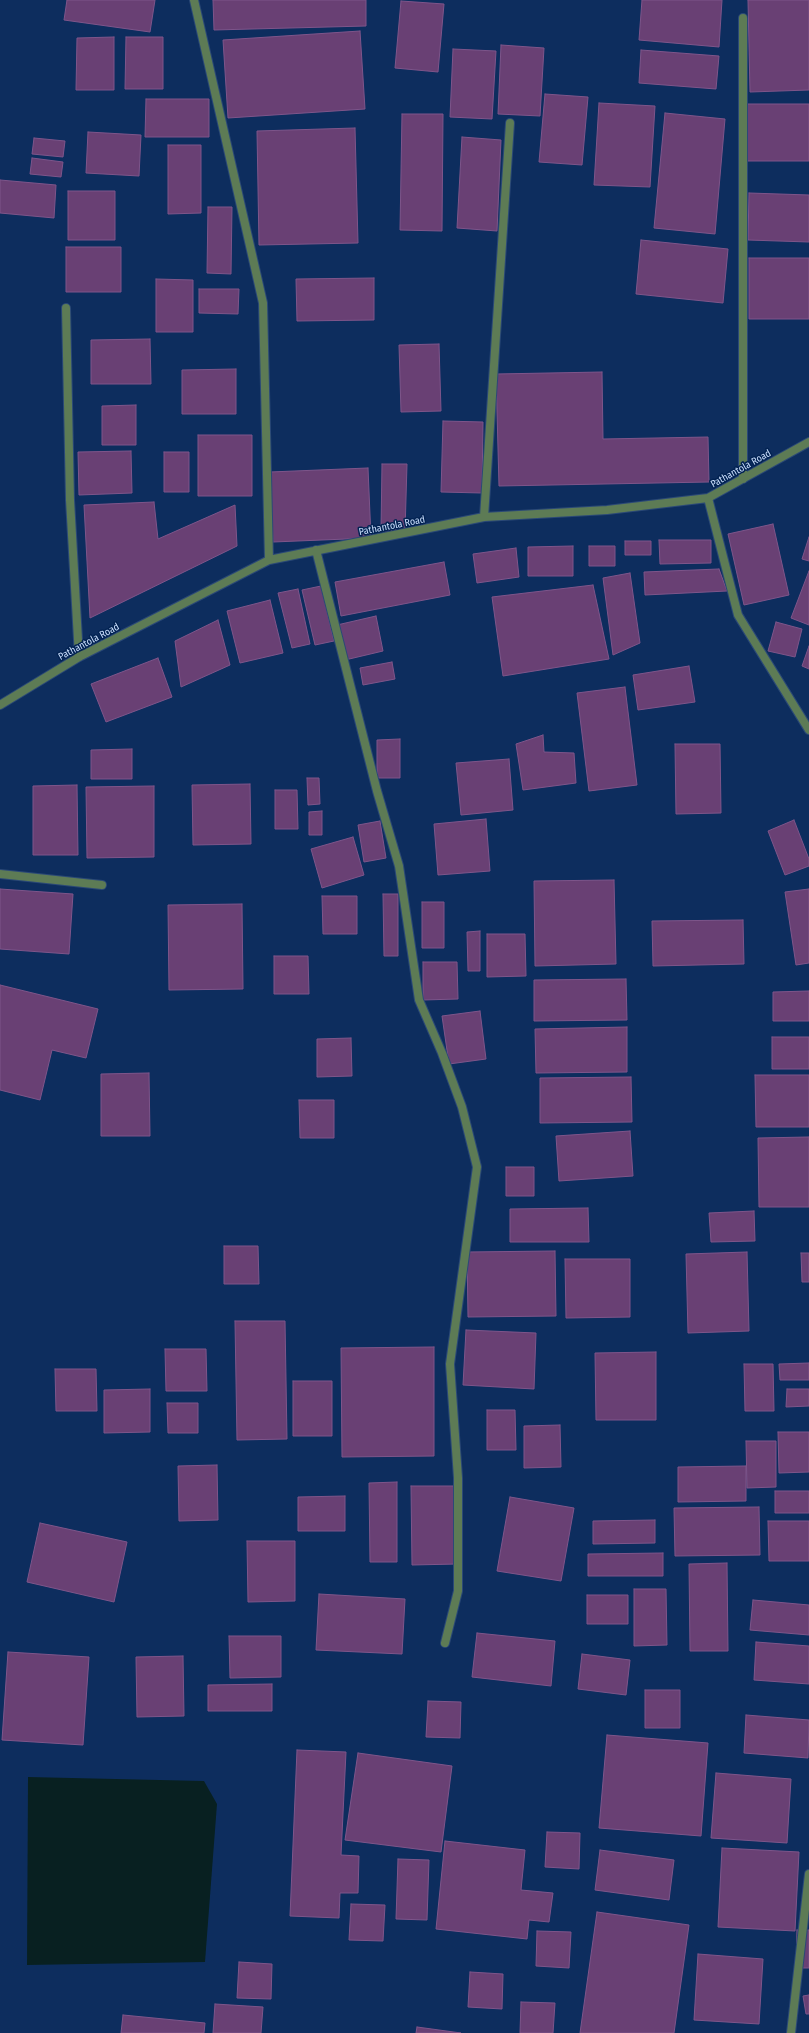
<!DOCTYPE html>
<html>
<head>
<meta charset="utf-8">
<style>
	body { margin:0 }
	canvas { display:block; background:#0d2d5e }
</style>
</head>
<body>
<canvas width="809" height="2033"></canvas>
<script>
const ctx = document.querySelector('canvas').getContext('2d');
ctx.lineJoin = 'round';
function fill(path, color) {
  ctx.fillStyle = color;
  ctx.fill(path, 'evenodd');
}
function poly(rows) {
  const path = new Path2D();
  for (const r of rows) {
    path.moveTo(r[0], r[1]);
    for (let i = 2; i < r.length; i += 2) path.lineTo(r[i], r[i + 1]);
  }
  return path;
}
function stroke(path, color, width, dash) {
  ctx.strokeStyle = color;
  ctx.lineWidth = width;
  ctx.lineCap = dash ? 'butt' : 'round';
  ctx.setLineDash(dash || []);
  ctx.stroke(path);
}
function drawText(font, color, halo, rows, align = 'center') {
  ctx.font = font + ' "Fira Sans Condensed",sans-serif';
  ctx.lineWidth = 3;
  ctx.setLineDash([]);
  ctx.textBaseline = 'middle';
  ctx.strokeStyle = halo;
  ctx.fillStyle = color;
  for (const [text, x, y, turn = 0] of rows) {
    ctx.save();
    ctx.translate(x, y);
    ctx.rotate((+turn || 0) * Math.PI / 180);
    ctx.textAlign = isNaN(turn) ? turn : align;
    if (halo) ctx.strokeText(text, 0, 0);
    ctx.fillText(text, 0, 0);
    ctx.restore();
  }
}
fill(poly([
	[28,1777,204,1781,217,1804,205,1962,27,1965]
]), '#082021');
const building = poly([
	[67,0,155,0,150,32,64,20,67,0],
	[213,0,366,0,366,26,214,30,213,0],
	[642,0,722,0,719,47,639,40,642,0],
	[748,0,809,0,809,90,750,92,748,0],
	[401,1,444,4,438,72,395,68,401,1],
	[360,31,365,109,228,118,223,40,360,31],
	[114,37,114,90,76,90,77,38,114,37],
	[126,37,163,37,163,89,125,89,126,37],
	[501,45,544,48,540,116,498,114,501,45],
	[453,49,496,51,492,119,450,117,453,49],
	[641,50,719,56,716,89,639,83,641,50],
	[545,94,588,97,582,165,539,162,545,94],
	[146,99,209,99,209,137,145,137,146,99],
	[599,103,655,106,650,187,594,185,599,103],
	[746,104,809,104,809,161,745,161,746,104],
	[665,113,725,119,715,234,654,228,665,113],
	[402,114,443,114,442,231,400,230,402,114],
	[355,128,358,243,259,245,257,131,355,128],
	[88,132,141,135,139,176,86,173,88,132],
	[462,137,501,140,497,231,457,228,462,137],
	[34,138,65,141,63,157,32,154,34,138],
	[168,145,201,145,201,213,168,214,168,145],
	[32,158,63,162,61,177,30,174,32,158],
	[0,180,56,185,54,218,0,213,0,180],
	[68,191,115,191,115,240,68,240,68,191],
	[749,193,809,195,809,242,748,240,749,193],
	[208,207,232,207,231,274,207,273,208,207],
	[641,240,728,249,723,303,636,294,641,240],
	[66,247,121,247,121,292,66,292,66,247],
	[749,258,809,258,809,319,749,319,749,258],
	[374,278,374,320,297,321,296,279,374,278],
	[156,279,193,280,193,332,156,332,156,279],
	[199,289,239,289,238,314,199,313,199,289],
	[150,339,151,384,91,384,91,340,150,339],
	[439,344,441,411,401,412,399,345,439,344],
	[236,369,236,414,182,414,182,370,236,369],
	[602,372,603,439,708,437,709,482,499,486,496,374,602,372],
	[136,405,136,445,102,445,102,406,136,405],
	[443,421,483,422,482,493,441,492,443,421],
	[198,435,252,435,252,496,198,496,198,435],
	[131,451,132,493,79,495,78,452,131,451],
	[164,452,189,452,189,492,164,492,164,452],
	[382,464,407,464,405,532,381,531,382,464],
	[368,468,371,538,273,542,270,472,368,468],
	[154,502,158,539,235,505,237,546,90,618,84,505,154,502],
	[773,524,789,595,744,605,728,534,773,524],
	[809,537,809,561,802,559,809,537],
	[659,540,711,540,711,563,660,564,659,540],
	[625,541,651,541,651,555,625,555,625,541],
	[573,546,573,576,528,576,528,547,573,546],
	[589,546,615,546,615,566,589,566,589,546],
	[516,548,519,577,477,583,473,554,516,548],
	[444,562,450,595,341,616,335,582,444,562],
	[719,569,727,591,645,595,644,572,719,569],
	[809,571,809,625,791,618,809,571],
	[630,573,640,643,613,655,603,578,630,573],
	[593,585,609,659,503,676,492,597,593,585],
	[321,586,334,641,315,645,302,590,321,586],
	[298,589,310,644,292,648,278,593,298,589],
	[270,600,283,653,240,663,227,611,270,600],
	[376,616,383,651,345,660,337,625,376,616],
	[218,620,230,665,181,687,175,641,218,620],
	[776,622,802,629,795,657,768,651,776,622],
	[809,646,809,669,802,666,809,646],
	[158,658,172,697,106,722,91,684,158,658],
	[392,662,395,679,363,685,360,668,392,662],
	[689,666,695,702,638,710,633,675,689,666],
	[625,687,637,785,589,791,577,693,625,687],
	[543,735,544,752,574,753,576,783,523,790,516,744,543,735],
	[400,739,400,778,377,778,377,740,400,739],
	[675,744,720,744,721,813,676,814,675,744],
	[132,749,132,779,91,779,91,750,132,749],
	[509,759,513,810,461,815,456,763,509,759],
	[307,778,319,778,320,804,308,805,307,778],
	[250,784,251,844,193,845,192,785,250,784],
	[77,785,78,855,33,855,33,786,77,785],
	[154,786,154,857,87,858,86,787,154,786],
	[275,790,297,790,298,829,275,829,275,790],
	[322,811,322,835,309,835,309,812,322,811],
	[486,819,490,871,438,875,434,824,486,819],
	[794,820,809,859,809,866,785,875,768,831,794,820],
	[380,821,386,858,364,862,358,825,380,821],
	[353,837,364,875,322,888,311,849,353,837],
	[614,880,616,964,535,966,534,881,614,880],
	[0,889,73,894,69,954,0,949,0,889],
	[809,889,809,963,796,965,785,892,809,889],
	[383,894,398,894,398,956,384,956,383,894],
	[322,896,357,896,357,934,323,934,322,896],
	[422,902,444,902,444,948,422,948,422,902],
	[242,904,243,989,169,990,168,905,242,904],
	[743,920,744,964,653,966,652,921,743,920],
	[480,931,480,971,468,971,467,932,480,931],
	[487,934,525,934,526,976,487,977,487,934],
	[274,956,308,956,309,994,274,994,274,956],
	[423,962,457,962,458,999,423,1000,423,962],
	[626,979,627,1020,534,1021,534,980,626,979],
	[0,985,98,1009,86,1058,52,1050,40,1100,0,1090,0,985],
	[809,991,809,1021,773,1021,773,992,809,991],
	[480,1011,486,1059,449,1064,442,1016,480,1011],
	[627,1027,627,1072,536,1073,535,1029,627,1027],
	[772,1037,809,1037,809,1069,772,1069,772,1037],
	[351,1038,352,1076,317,1077,317,1039,351,1038],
	[149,1073,150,1136,101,1136,101,1074,149,1073],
	[755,1075,809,1075,809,1127,756,1127,755,1075],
	[631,1077,632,1122,540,1123,540,1078,631,1077],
	[299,1100,334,1100,334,1138,300,1138,299,1100],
	[630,1131,633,1176,559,1181,556,1136,630,1131],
	[809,1137,809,1207,759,1207,758,1138,809,1137],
	[506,1167,534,1167,534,1196,506,1196,506,1167],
	[588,1208,589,1242,510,1242,510,1209,588,1208],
	[754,1211,755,1241,711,1242,709,1213,754,1211],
	[224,1246,258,1246,259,1284,224,1284,224,1246],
	[555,1251,556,1316,468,1317,467,1252,555,1251],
	[747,1252,749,1331,688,1333,686,1254,747,1252],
	[801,1253,809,1253,809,1282,802,1282,801,1253],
	[565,1259,630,1259,630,1317,566,1318,565,1259],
	[235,1321,285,1321,287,1439,237,1440,235,1321],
	[466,1330,536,1333,534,1389,463,1385,466,1330],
	[434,1347,434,1456,342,1457,341,1348,434,1347],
	[165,1349,206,1349,207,1391,166,1391,165,1349],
	[656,1352,656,1420,596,1420,595,1353,656,1352],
	[809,1363,809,1380,780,1380,779,1364,809,1363],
	[744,1364,773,1364,774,1411,745,1411,744,1364],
	[55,1369,96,1369,97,1411,56,1411,55,1369],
	[293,1381,332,1381,332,1436,293,1436,293,1381],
	[150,1389,150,1432,104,1433,104,1390,150,1389],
	[787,1389,809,1389,809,1406,786,1407,787,1389],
	[167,1403,198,1403,198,1433,168,1433,167,1403],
	[487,1410,515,1410,516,1450,487,1450,487,1410],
	[560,1425,561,1467,524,1468,524,1426,560,1425],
	[778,1432,809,1432,809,1472,779,1473,778,1432],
	[746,1441,776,1441,776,1487,747,1488,746,1441],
	[217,1465,218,1520,179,1521,178,1466,217,1465],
	[746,1466,746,1501,678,1502,678,1467,746,1466],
	[397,1482,397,1562,370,1562,369,1483,397,1482],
	[411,1486,457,1486,457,1564,412,1565,411,1486],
	[775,1491,809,1491,809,1513,775,1513,775,1491],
	[345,1496,345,1531,298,1531,298,1497,345,1496],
	[510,1497,574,1508,561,1581,497,1571,510,1497],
	[759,1507,760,1555,675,1556,674,1508,759,1507],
	[655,1520,655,1543,593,1544,593,1521,655,1520],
	[768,1521,809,1521,809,1561,769,1561,768,1521],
	[40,1523,127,1542,114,1602,27,1582,40,1523],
	[247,1541,295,1541,295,1601,248,1602,247,1541],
	[663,1553,663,1576,588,1576,588,1554,663,1553],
	[727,1563,728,1651,690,1651,689,1564,727,1563],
	[634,1589,666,1589,667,1645,634,1646,634,1589],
	[319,1594,405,1599,402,1654,316,1650,319,1594],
	[587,1595,628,1595,628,1624,587,1624,587,1595],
	[753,1600,809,1605,809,1635,750,1630,753,1600],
	[477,1633,555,1641,551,1686,472,1677,477,1633],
	[229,1636,281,1636,281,1677,230,1678,229,1636],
	[756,1642,809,1646,809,1684,754,1680,756,1642],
	[8,1652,89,1657,83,1745,2,1740,8,1652],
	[582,1654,630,1660,626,1695,578,1689,582,1654],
	[183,1656,184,1716,137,1717,136,1657,183,1656],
	[272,1684,272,1711,208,1711,208,1685,272,1684],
	[645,1690,680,1690,680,1728,645,1728,645,1690],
	[428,1701,461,1702,460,1738,426,1737,428,1701],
	[746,1715,809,1720,808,1758,744,1753,746,1715],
	[607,1735,708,1743,701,1836,599,1828,607,1735],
	[297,1750,346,1752,341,1855,359,1856,358,1893,340,1893,339,1918,290,1916,297,1750],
	[358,1753,452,1766,441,1852,345,1840,358,1753],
	[716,1773,791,1779,787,1843,711,1838,716,1773],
	[547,1832,580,1833,579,1869,545,1867,547,1832],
	[445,1841,525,1850,521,1890,553,1893,549,1922,529,1920,527,1939,436,1929,445,1841],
	[722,1848,799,1852,795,1931,718,1927,722,1848],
	[600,1850,674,1860,669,1900,595,1890,600,1850],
	[398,1859,429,1860,427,1920,396,1919,398,1859],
	[351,1904,385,1905,383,1941,349,1940,351,1904],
	[597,1912,689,1925,674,2033,580,2033,597,1912],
	[797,1930,809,1930,809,1968,796,1968,797,1930],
	[537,1931,571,1932,569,1968,536,1966,537,1931],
	[698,1954,763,1959,759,2024,694,2020,698,1954],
	[239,1962,272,1964,271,1999,237,1998,239,1962],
	[470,1972,503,1974,502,2009,468,2007,470,1972],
	[809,1995,809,2014,806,2014,803,1996,809,1995],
	[521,2002,555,2003,553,2033,520,2033,521,2002],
	[215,2004,263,2007,261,2033,213,2033,215,2004],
	[123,2015,205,2023,204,2033,121,2033,123,2015],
	[417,2027,461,2033,416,2033,417,2027]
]);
fill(building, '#694074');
stroke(building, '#7e558a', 1);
const street = poly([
	[194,0,263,303,269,560],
	[743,18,743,479],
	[66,308,70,500,79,657],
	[708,498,738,615,809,730],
	[484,517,510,123],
	[316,550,377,791,399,866,419,1000,442,1053,462,1107,477,1167,450,1364,458,1478,458,1591,445,1643],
	[0,705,79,657,269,560,484,517,607,510,708,498,809,442],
	[0,874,102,885],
	[791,2033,809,1874]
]);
stroke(street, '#2b4977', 10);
stroke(street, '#5d7b55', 8);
drawText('10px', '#cadefc', '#032353', [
	["Pathantola Road",741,469,-29],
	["Pathantola Road",392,526,-11],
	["Pathantola Road",89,642,-28]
]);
</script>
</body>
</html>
